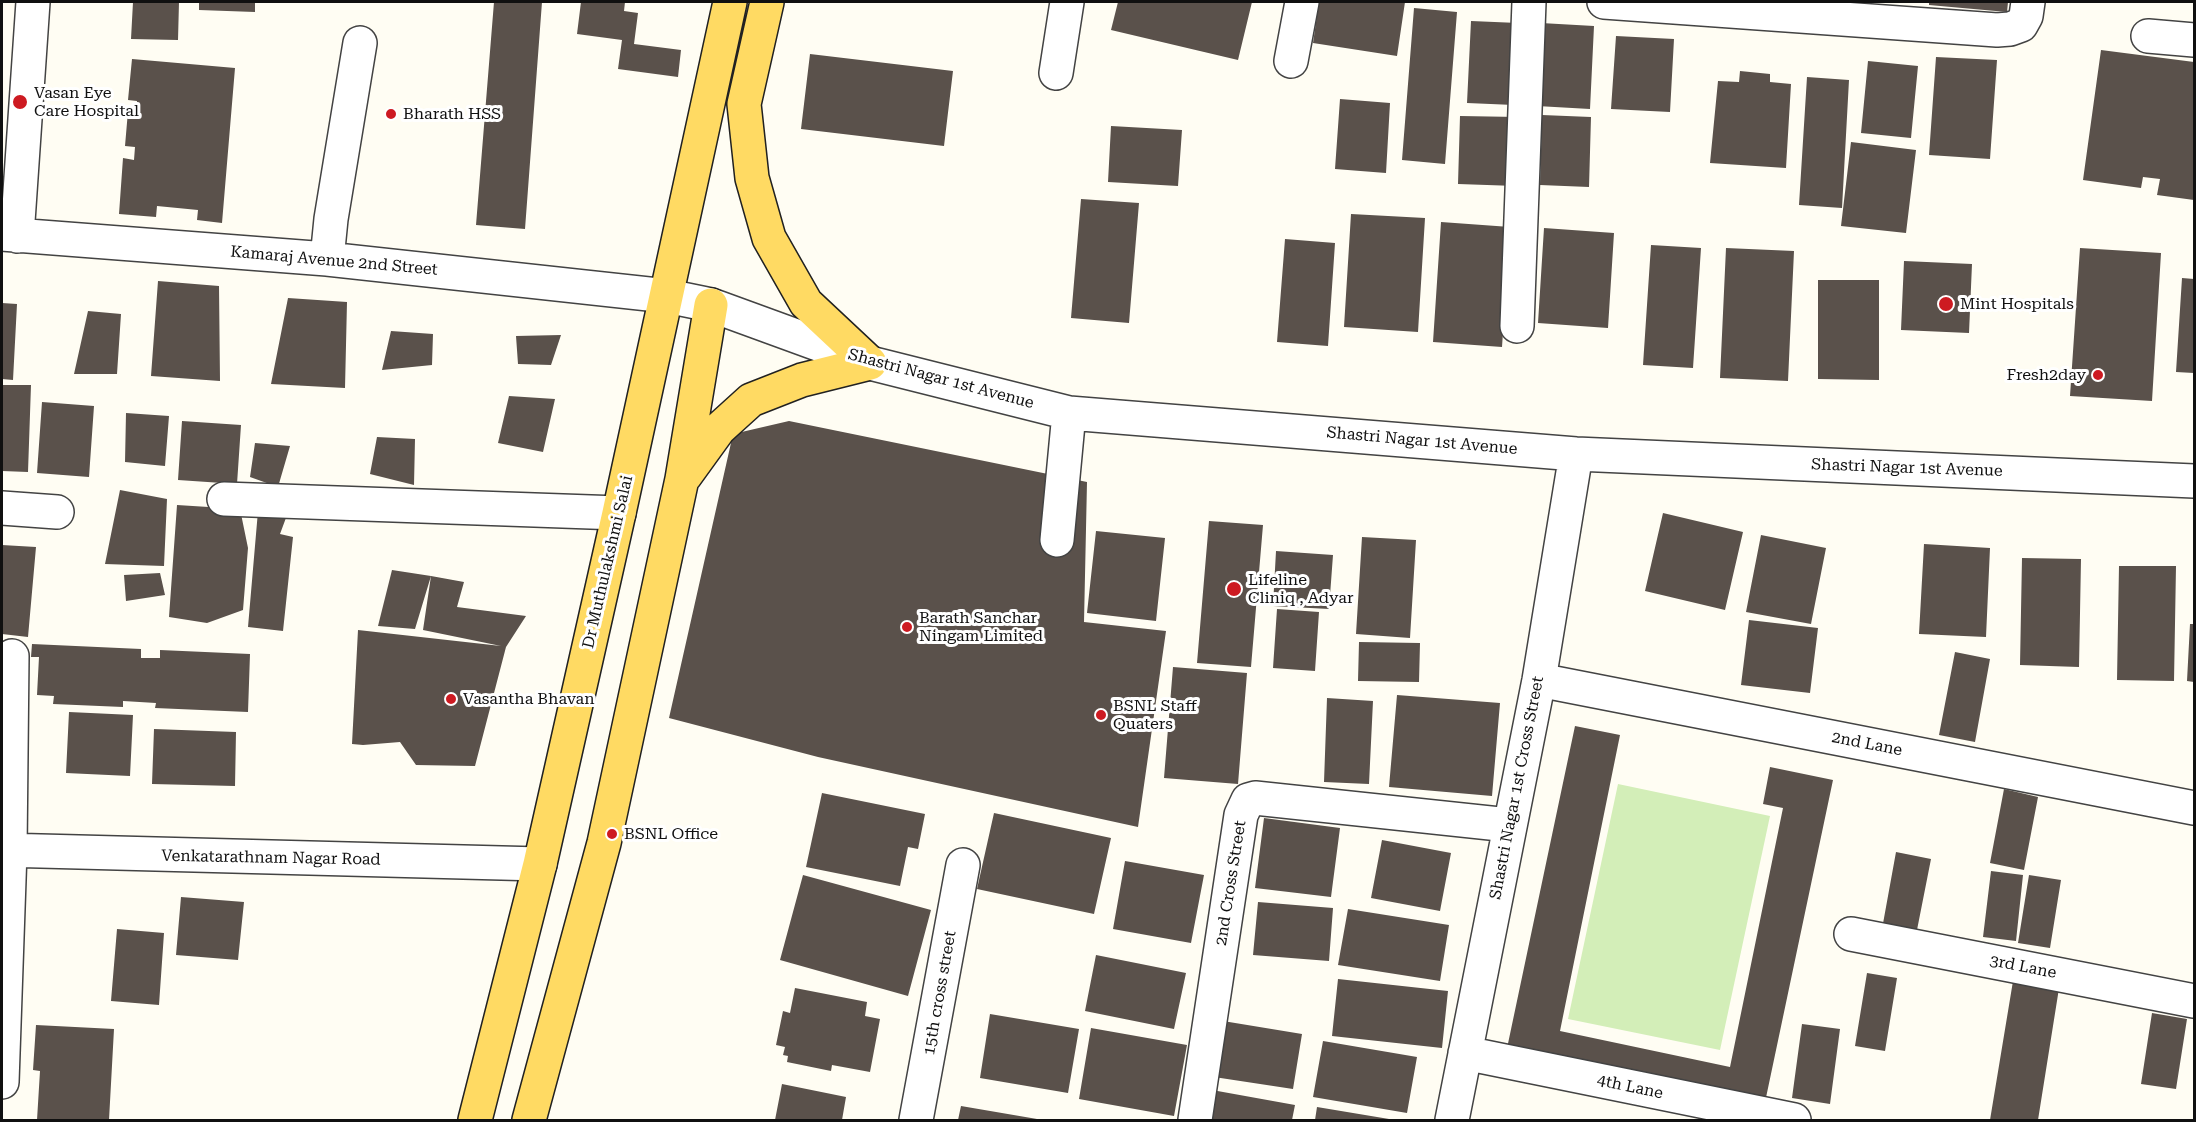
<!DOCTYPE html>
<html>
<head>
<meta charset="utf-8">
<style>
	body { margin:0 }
	#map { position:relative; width:2196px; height:1122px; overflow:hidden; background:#fffdf3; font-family:"Roboto Serif",serif }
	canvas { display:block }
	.frame { position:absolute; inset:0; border:3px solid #101010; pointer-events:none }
</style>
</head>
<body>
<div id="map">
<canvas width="2196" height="1122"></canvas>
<div class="frame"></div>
</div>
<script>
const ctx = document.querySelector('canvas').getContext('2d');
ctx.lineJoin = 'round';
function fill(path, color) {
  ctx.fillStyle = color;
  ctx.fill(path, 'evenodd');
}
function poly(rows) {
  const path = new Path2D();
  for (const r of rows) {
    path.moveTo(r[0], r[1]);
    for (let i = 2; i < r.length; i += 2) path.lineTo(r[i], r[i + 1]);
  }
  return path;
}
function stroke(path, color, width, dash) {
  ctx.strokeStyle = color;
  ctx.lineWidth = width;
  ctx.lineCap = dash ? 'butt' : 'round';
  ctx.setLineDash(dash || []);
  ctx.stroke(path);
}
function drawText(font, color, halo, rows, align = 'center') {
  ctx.font = font + ' "Roboto Serif",serif';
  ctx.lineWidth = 6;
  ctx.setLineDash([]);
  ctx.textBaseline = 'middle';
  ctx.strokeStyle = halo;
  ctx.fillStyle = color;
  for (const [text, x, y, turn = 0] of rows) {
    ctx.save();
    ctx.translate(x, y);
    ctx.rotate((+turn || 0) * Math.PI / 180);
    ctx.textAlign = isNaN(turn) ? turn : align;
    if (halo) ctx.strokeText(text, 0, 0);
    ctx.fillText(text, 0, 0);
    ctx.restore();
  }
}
fill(poly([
	[1618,784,1770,816,1720,1050,1568,1019]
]), '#d3eeb8');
fill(poly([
	[133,2,179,2,178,40,131,39],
	[199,2,255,2,255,12,199,10],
	[494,2,542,2,525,229,476,225],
	[581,2,625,2,624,11,638,13,634,44,681,50,678,77,618,69,622,40,577,34],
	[1118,2,1252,2,1238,60,1111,30],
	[1319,2,1405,2,1397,56,1313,43],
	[1929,2,2008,2,2007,12,1929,5],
	[1414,8,1457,12,1445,164,1402,160],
	[1471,21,1518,23,1514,105,1467,103],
	[1541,23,1594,26,1590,109,1537,106],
	[1616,36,1674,39,1670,112,1611,109],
	[2101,50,2194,62,2194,200,2157,195,2160,179,2143,177,2141,188,2083,180],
	[810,54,953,71,944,146,801,129],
	[1936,57,1997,60,1990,159,1929,155],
	[132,59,235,68,222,223,197,220,198,210,157,206,156,217,119,214,123,158,134,160,135,147,125,146,128,111,136,112,137,101,128,100],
	[1868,61,1918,66,1911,138,1861,133],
	[1740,71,1770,74,1770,82,1791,84,1786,168,1710,163,1718,81,1739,82],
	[1807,77,1849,80,1842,208,1799,205],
	[1340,99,1390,103,1386,173,1335,169],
	[1542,115,1591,117,1589,187,1540,185],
	[1460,116,1518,117,1516,186,1458,184],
	[1111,126,1182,130,1178,186,1108,182],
	[1851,142,1916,150,1906,233,1841,226],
	[1081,199,1139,203,1129,323,1071,318],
	[1351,214,1425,218,1418,332,1344,327],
	[1441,222,1510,227,1502,347,1433,342],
	[1544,228,1614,233,1608,328,1538,323],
	[1285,239,1335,243,1328,346,1277,342],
	[1651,245,1701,248,1693,368,1643,365],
	[1726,248,1794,251,1788,381,1720,378],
	[2080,248,2161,253,2152,401,2070,396],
	[1904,261,1972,264,1969,333,1901,330],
	[2182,278,2194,279,2194,373,2176,372],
	[1818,280,1879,280,1879,380,1818,379],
	[158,281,219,286,220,381,151,376],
	[288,298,347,302,345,388,271,384],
	[2,303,17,304,13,380,2,379],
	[88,311,121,314,117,374,74,374],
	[391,331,433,334,432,365,382,370],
	[561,335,551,365,518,364,516,336],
	[2,385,31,385,28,472,2,471],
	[509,396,555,399,543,452,498,443],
	[42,402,94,406,89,477,37,473],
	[126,413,169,416,165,466,125,462],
	[182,421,241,425,237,484,178,480],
	[789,421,1087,482,1084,622,1166,631,1138,827,818,757,669,718,733,434],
	[377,437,415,439,414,485,370,474],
	[255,443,290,446,278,487,250,477],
	[120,490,167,499,164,566,105,564],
	[177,505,240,509,248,548,243,610,207,623,169,617],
	[290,507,280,534,293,537,283,631,248,627,258,511],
	[1663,513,1743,532,1725,610,1645,591],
	[1209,521,1263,525,1251,667,1197,663],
	[1096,531,1165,538,1156,621,1087,613],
	[1761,535,1826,548,1811,624,1746,612],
	[1362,537,1416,540,1410,638,1356,634],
	[1924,544,1990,548,1986,637,1919,634],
	[2,545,36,547,28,637,2,634],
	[1276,551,1333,555,1329,609,1273,606],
	[2022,558,2081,559,2079,667,2020,665],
	[2119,566,2176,566,2174,681,2117,680],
	[392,570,431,576,415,629,378,626],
	[160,573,165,595,126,601,124,575],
	[431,576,464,582,457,607,526,616,506,647,475,766,416,765,400,742,363,745,352,744,358,630,501,646,423,630],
	[1277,609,1319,612,1315,671,1273,668],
	[1749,620,1818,628,1810,693,1741,685],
	[2190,624,2194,624,2194,682,2187,681],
	[1359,642,1420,643,1419,682,1358,681],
	[32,644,141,649,141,658,160,658,160,650,250,654,248,712,155,708,156,703,123,701,123,707,53,704,54,696,37,695,39,657,31,657],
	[1955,652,1990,659,1975,742,1939,735],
	[1173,667,1247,673,1238,784,1164,778],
	[1397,695,1500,703,1492,796,1389,787],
	[1327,698,1373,701,1369,784,1324,782],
	[69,712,133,715,130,776,66,773],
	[1575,726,1620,735,1560,1031,1730,1067,1783,808,1763,804,1770,767,1833,780,1764,1107,1506,1053],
	[154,729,236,732,235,786,152,784],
	[2004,789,2038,797,2024,870,1990,863],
	[822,793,925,814,918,849,908,847,900,886,806,867],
	[994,813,1111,838,1094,914,977,889],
	[1264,818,1340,828,1331,897,1255,888],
	[1382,840,1451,853,1440,911,1371,898],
	[1896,852,1931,859,1916,935,1882,929],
	[1125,861,1204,875,1191,943,1113,929],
	[1991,871,2023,875,2016,941,1983,937],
	[803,875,931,910,908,996,780,960],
	[2029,875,2061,880,2050,948,2018,943],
	[181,897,244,902,238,960,176,955],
	[1258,902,1333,908,1329,961,1253,955],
	[1348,909,1449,925,1440,981,1338,965],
	[117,929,164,933,159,1005,111,1001],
	[1096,955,1186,973,1174,1029,1085,1011],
	[1867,973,1897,978,1885,1051,1855,1046],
	[2014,975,2060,982,2038,1120,1990,1120],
	[1338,979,1448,991,1442,1048,1332,1036],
	[795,988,867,1002,865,1016,880,1019,870,1072,832,1065,831,1071,787,1062,788,1056,783,1055,785,1047,776,1045,783,1011,790,1013],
	[2152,1013,2187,1019,2176,1089,2141,1084],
	[990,1014,1079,1029,1068,1093,980,1078],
	[1223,1021,1302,1034,1293,1089,1214,1077],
	[1802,1024,1840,1029,1830,1104,1792,1098],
	[36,1025,114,1029,109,1120,37,1120,40,1071,33,1070],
	[1091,1028,1187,1045,1174,1116,1079,1099],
	[1323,1041,1417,1057,1407,1113,1313,1097],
	[782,1084,846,1097,842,1120,775,1120],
	[1212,1090,1295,1105,1292,1120,1206,1120],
	[961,1106,1037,1119,1036,1120,958,1120],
	[1317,1107,1389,1119,1389,1120,1315,1120]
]), '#5a514b');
const minor = poly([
	[1604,2,1997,30,2010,29,2021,25,2026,16,2028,2],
	[2148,36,2194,40],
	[1291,61,1302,2],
	[1056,73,1067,2],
	[2,234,327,259,667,296,711,305,870,363,1069,413,1576,454,2194,481],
	[17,236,33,2],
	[327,259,331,219,360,43],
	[1517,326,1529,2],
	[224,499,619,513],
	[2,508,57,512],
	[1057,540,1069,413],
	[1539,680,2194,808],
	[2,850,540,864],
	[1851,934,2194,1001],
	[1465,1053,1794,1120],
	[2,1082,10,851,12,656],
	[916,1120,963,865],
	[1195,1120,1241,815,1248,800,1255,798,1509,825],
	[1452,1120,1539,680,1576,454]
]);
const major = poly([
	[767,2,744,104,752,178,769,238,806,303,870,363],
	[685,476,719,429,751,400,802,380,870,363],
	[475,1120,540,864,619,513,730,2],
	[529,1120,604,843,682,479,711,305]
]);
stroke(minor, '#434343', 36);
stroke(major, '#212121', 36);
stroke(minor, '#fff', 33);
stroke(major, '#ffda63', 33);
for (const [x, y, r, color] of [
	[20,102,8,"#cd1a21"],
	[391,114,6,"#cd1a21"],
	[1946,304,8,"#cd1a21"],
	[2098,375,6,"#cd1a21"],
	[1234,589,8,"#cd1a21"],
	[907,627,6,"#cd1a21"],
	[451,699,6,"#cd1a21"],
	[1101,715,6,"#cd1a21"],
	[612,834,6,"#cd1a21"]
]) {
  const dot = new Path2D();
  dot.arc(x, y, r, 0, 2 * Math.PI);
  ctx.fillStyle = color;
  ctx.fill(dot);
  stroke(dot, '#fff', 2);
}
drawText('16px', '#101010', '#fff', [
	["Vasan Eye",34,93],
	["Care Hospital",34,111],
	["Bharath HSS",403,114],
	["Mint Hospitals",1960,304],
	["Fresh2day",2086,375,"right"],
	["Lifeline",1248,580],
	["Cliniq , Adyar",1248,598],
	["Barath Sanchar",919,618],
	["Ningam Limited",919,636],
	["Vasantha Bhavan",463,699],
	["BSNL Staff",1113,706],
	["Quaters",1113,724],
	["BSNL Office",624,834]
], 'left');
drawText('16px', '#101010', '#fff', [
	["Kamaraj Avenue 2nd Street",334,261,5],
	["Shastri Nagar 1st Avenue",941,379,15],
	["Shastri Nagar 1st Avenue",1422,441,5],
	["Shastri Nagar 1st Avenue",1907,468,2],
	["Dr Muthulakshmi Salai",608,562,-77],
	["2nd Lane",1867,744,11],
	["Shastri Nagar 1st Cross Street",1517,788,-79],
	["Venkatarathnam Nagar Road",271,858,1],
	["2nd Cross Street",1231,883,-81],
	["3rd Lane",2023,967,11],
	["15th cross street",940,993,-80],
	["4th Lane",1630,1087,12]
]);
</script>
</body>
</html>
